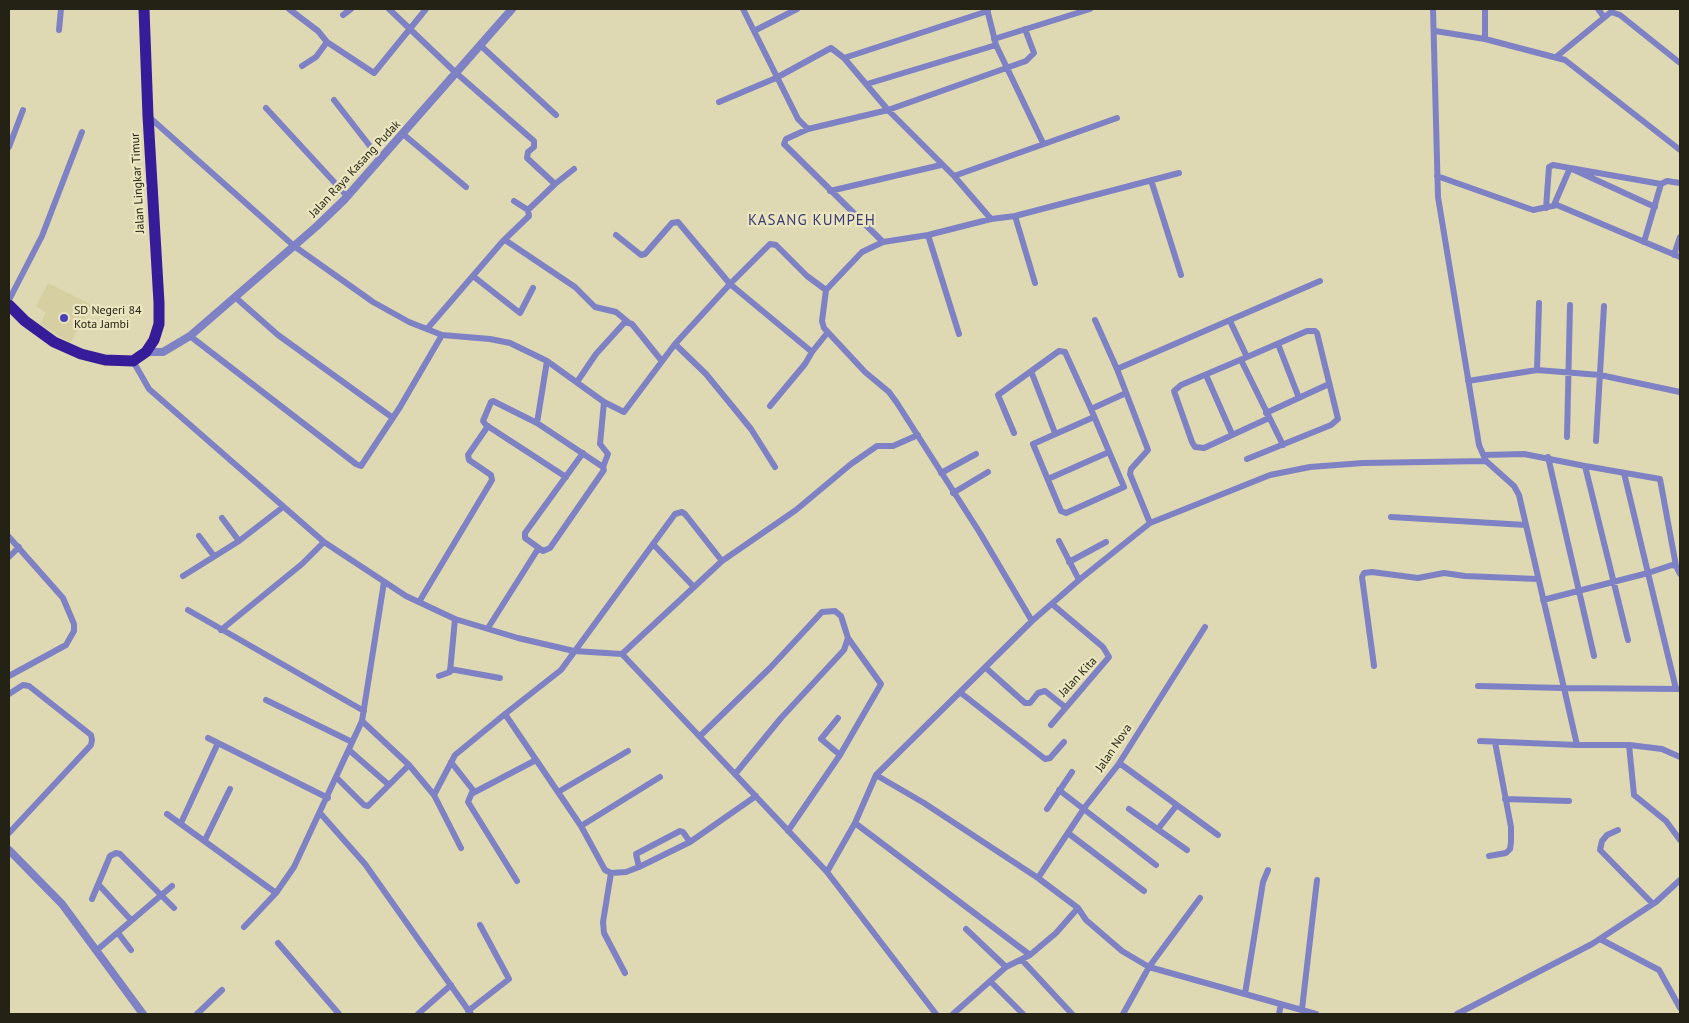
<!DOCTYPE html>
<html>
<head>
<meta charset="utf-8">
<style>
	body { margin:0 }
	#map { position:relative; width:1689px; height:1023px; overflow:hidden; background:#ded9b3; font-family:"PT Sans",sans-serif }
	canvas { display:block }
	.frame { position:absolute; inset:0; border:10px solid #242214; pointer-events:none }
</style>
</head>
<body>
<div id="map">
<canvas width="1689" height="1023"></canvas>
<div class="frame"></div>
</div>
<script>
const ctx = document.querySelector('canvas').getContext('2d');
ctx.lineJoin = 'round';
function fill(path, color) {
  ctx.fillStyle = color;
  ctx.fill(path, 'evenodd');
}
function poly(rows) {
  const path = new Path2D();
  for (const r of rows) {
    path.moveTo(r[0], r[1]);
    for (let i = 2; i < r.length; i += 2) path.lineTo(r[i], r[i + 1]);
  }
  return path;
}
function stroke(path, color, width, dash) {
  ctx.strokeStyle = color;
  ctx.lineWidth = width;
  ctx.lineCap = dash ? 'butt' : 'round';
  ctx.setLineDash(dash || []);
  ctx.stroke(path);
}
function drawText(font, color, halo, rows, align = 'center') {
  ctx.font = font + ' "PT Sans",sans-serif';
  ctx.lineWidth = 4.5;
  ctx.setLineDash([]);
  ctx.textBaseline = 'middle';
  ctx.strokeStyle = halo;
  ctx.fillStyle = color;
  for (const [text, x, y, turn = 0] of rows) {
    ctx.save();
    ctx.translate(x, y);
    ctx.rotate((+turn || 0) * Math.PI / 180);
    ctx.textAlign = isNaN(turn) ? turn : align;
    if (halo) ctx.strokeText(text, 0, 0);
    ctx.fillText(text, 0, 0);
    ctx.restore();
  }
}
fill(poly([
	[48,283,92,305,70,343,40,324,46,313,36,306]
]), '#d5cfa2');
stroke(poly([
	[289,9,318,31,327,42,374,73,426,9],
	[389,9,455,72,534,141,534,147,528,152,527,158,555,184],
	[743,9,798,119,808,129,888,110,1026,61,1034,53,1025,29],
	[987,9,996,45,1043,143],
	[1433,9,1438,197,1479,445,1486,461],
	[1485,9,1485,39],
	[1598,9,1604,17],
	[343,15,351,9],
	[59,30,61,9],
	[754,31,797,9],
	[1435,31,1485,39,1565,60,1680,150],
	[994,39,1090,9],
	[480,45,556,115],
	[1556,57,1611,12,1620,15,1680,63],
	[844,58,988,11],
	[302,66,316,57,327,42],
	[867,84,996,45],
	[334,100,380,159],
	[719,102,776,78,831,48,844,58,888,110,954,176,991,219],
	[266,108,347,196],
	[148,116,294,246,373,302,409,322,442,335,490,339,510,343,547,361,604,402,624,412,675,344],
	[808,129,786,139,784,144,883,242],
	[403,134,466,187],
	[9,147,23,110],
	[954,176,1117,118],
	[1437,176,1533,210,1557,205,1680,257],
	[1151,180,1181,275],
	[830,191,941,165],
	[1554,205,1570,168,1655,207],
	[1546,208,1549,167,1553,165,1661,184,1667,181,1680,183],
	[528,210,555,184,574,169],
	[1015,216,1035,283],
	[616,235,641,255,645,254,672,223,678,222,730,284,812,352,828,332],
	[928,235,959,334],
	[505,240,575,287,595,307,616,312,628,322],
	[1644,242,1661,184],
	[1674,255,1680,237],
	[473,276,520,313,533,288],
	[235,297,278,335,393,418],
	[9,300,42,236,82,132],
	[1095,320,1117,369],
	[1230,321,1247,357,1181,385,1174,391,1192,442,1195,447,1204,448,1269,418],
	[427,329,503,241,529,216,528,210,514,201],
	[190,336,356,464,361,466,400,407,442,335],
	[1278,344,1299,398],
	[1241,360,1283,445],
	[133,361,149,389,324,542,406,596,455,619,518,638,574,651,622,654,827,872,936,1014],
	[1537,370,1539,303],
	[1031,371,1055,433],
	[1206,375,1232,434],
	[1468,381,1537,370,1600,375,1680,392],
	[577,382,596,354,625,322,632,324,661,360],
	[770,406,805,364,812,352],
	[1091,409,1126,393],
	[1266,413,1329,384],
	[537,423,547,361],
	[1014,433,998,395,1059,351,1065,352,1091,409,1124,487,1066,513,1061,511,1033,444,1094,417],
	[1567,437,1570,305],
	[1596,441,1604,306],
	[583,453,525,533,525,538,543,551,550,548,604,470,603,467,608,454,600,444,604,402],
	[1484,455,1524,454,1585,466],
	[1548,457,1594,656],
	[1247,459,1331,425,1338,419,1317,333,1315,331,1307,331,1247,357],
	[775,467,751,429,706,374,675,344,730,284,770,244,776,245,807,276,826,290],
	[941,473,976,454],
	[1624,473,1648,573,1672,565,1676,566,1680,574],
	[566,477,486,425,483,421,491,402,493,401,537,423,603,467],
	[1048,479,1109,452],
	[953,493,988,472],
	[1391,517,1526,525],
	[222,518,239,541],
	[1150,523,1130,474,1131,469,1148,450,1117,369,1320,281],
	[199,536,214,556],
	[9,537,63,598,74,624,74,631,66,645,9,676],
	[1059,541,1079,580],
	[653,544,693,586],
	[9,557,19,547],
	[722,561,685,514,682,512,675,514,561,670,505,714,581,826,605,870,611,873,626,872,639,867,690,842,756,796],
	[1069,562,1106,542],
	[183,576,239,541,283,507],
	[1543,600,1648,573,1676,689],
	[419,602,492,480,491,475,469,460,468,455,488,426],
	[188,610,364,711],
	[1032,621,980,533,897,403,889,392,865,372,824,328,822,321,826,290,862,252,883,242,928,235,991,219,1015,216,1179,173],
	[488,628,538,549],
	[221,630,302,564,324,542],
	[1628,640,1585,466,1660,479,1676,566],
	[622,654,722,561,796,510,851,464,877,446,893,446,918,435],
	[1374,666,1362,577,1364,573,1372,572,1418,578,1444,573,1465,576,1537,579],
	[986,668,1025,703,1030,703,1038,693,1045,691,1065,707],
	[450,669,500,678],
	[439,676,450,672,455,619],
	[1478,686,1564,688,1577,745,1629,745,1662,749,1680,757],
	[961,693,1045,759,1050,758,1064,742],
	[9,694,23,685,29,686,91,735,92,740,91,745,9,833],
	[266,700,352,742],
	[1051,725,1109,657,1103,647,1052,604],
	[700,736,770,668,822,612,835,611,841,616,848,638,844,650,781,718,736,773],
	[208,738,328,798],
	[1480,741,1577,745],
	[1629,745,1634,795,1666,821,1680,840],
	[349,750,389,785],
	[840,755,881,684,848,638],
	[451,762,473,790,468,802,517,881],
	[409,765,434,795,455,755,505,714],
	[1118,765,1122,765,1218,835],
	[876,775,924,803,1038,878,1078,908,1086,920,1122,951,1149,967,1316,1014],
	[336,777,364,805,368,806,409,765,362,721],
	[1059,790,1156,865],
	[558,792,628,751],
	[473,793,536,760],
	[434,795,461,848],
	[1505,799,1569,801],
	[1047,809,1072,772],
	[1129,809,1187,850],
	[320,813,365,864,471,1014],
	[167,814,276,893],
	[181,823,218,743],
	[855,823,1030,955],
	[581,826,660,777],
	[1158,829,1177,805],
	[1618,830,1607,835,1602,841,1600,850,1653,904],
	[788,831,840,755,821,739,838,718],
	[1068,833,1144,891],
	[205,840,230,789],
	[1489,856,1506,853,1510,849,1511,842,1511,827,1495,742],
	[639,867,636,854,680,831,683,832,690,842],
	[827,872,855,823,876,775,1032,621,1079,580,1150,523,1270,475,1310,467,1363,463,1486,461,1514,486,1519,495,1564,688,1680,689],
	[611,873,603,922,604,933,625,973],
	[1038,878,1085,807,1118,765,1205,627],
	[99,885,131,920],
	[92,899,110,856,116,853,120,854,174,908],
	[244,927,276,893,294,867,362,721,384,582],
	[966,929,1006,967],
	[118,933,131,950],
	[1600,939,1659,970,1680,1008],
	[278,943,339,1014],
	[97,950,172,886],
	[1022,960,1072,1014],
	[990,981,1023,1014],
	[1245,994,1263,882,1268,870],
	[1302,1009,1317,880],
	[468,1011,509,979,480,925],
	[197,1014,222,990],
	[418,1014,451,985],
	[953,1014,1006,967,1030,955,1056,933,1078,908],
	[1123,1014,1149,967,1200,898],
	[1279,1014,1281,1004],
	[1457,1014,1592,944,1656,902,1680,880]
]), '#7e81c4', 6);
stroke(poly([
	[146,352,163,352,190,336,317,226,344,200,512,9],
	[9,850,62,904,143,1014]
]), '#7e81c4', 8);
stroke(poly([
	[9,305,25,321,54,342,81,354,105,360,133,361,146,352,154,340,159,324,159,303,148,116,144,9]
]), '#361c98', 11);
for (const [x, y, r, color] of [
	[64,318,5,"#4c40b7"]
]) {
  const dot = new Path2D();
  dot.arc(x, y, r, 0, 2 * Math.PI);
  ctx.fillStyle = color;
  ctx.fill(dot);
  stroke(dot, '#ebe6c0', 2);
}
drawText('12px', '#242214', '#ebe6c0', [
	["Jalan Raya Kasang Pudak",355,169,-47],
	["Jalan Lingkar Timur",138,183,-93],
	["Jalan Kita",1078,677,-47],
	["Jalan Nova",1114,748,-56]
]);
drawText('12px', '#242214', '#ebe6c0', [
	["SD Negeri 84",74,311],
	["Kota Jambi",74,325]
], 'left');
ctx.letterSpacing = '1px';
drawText('15px', '#393874', '#ebe6c0', [
	["KASANG KUMPEH",812,221]
]);
ctx.letterSpacing = '0px';
</script>
</body>
</html>
